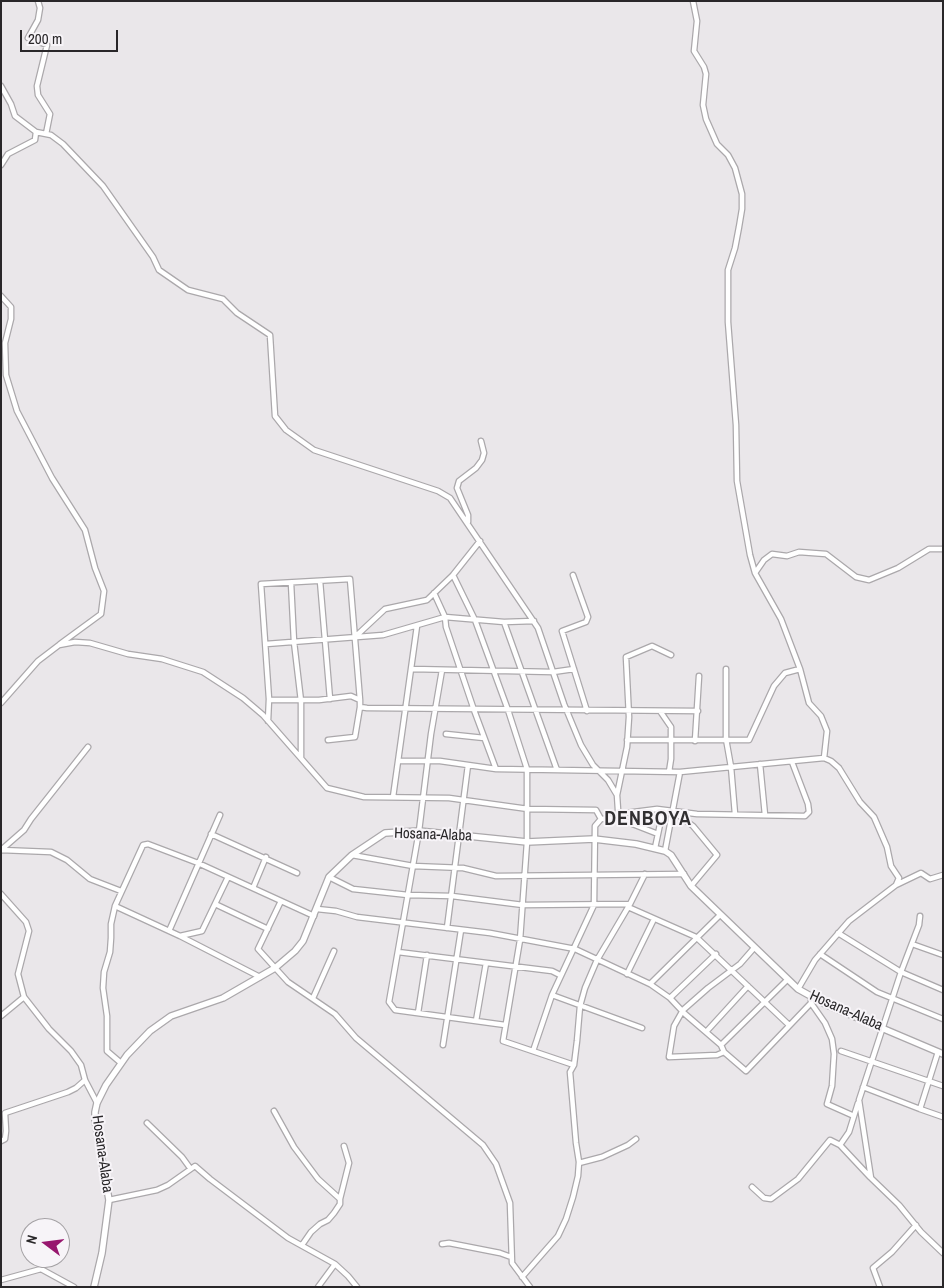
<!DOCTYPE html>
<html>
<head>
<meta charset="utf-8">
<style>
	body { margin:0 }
	#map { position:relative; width:944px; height:1288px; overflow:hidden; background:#eae7ea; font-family:"Archivo Narrow",sans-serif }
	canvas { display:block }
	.frame { position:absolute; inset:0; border:2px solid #292729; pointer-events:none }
	.north { position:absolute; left:20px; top:1218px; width:50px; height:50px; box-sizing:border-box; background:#f7f4f8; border:1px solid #a5a2a5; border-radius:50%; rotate:285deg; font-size:14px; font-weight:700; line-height:20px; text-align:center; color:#292729 }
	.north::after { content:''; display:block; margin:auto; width:18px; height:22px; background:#97166e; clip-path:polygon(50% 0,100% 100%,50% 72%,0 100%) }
	.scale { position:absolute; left:20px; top:30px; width:98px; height:22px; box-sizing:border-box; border:2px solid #292729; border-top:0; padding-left:6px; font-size:15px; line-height:18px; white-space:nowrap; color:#292729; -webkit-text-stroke:4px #f7f4f8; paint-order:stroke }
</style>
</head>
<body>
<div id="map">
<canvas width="944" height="1288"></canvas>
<div class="frame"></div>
<div class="north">N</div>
<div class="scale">200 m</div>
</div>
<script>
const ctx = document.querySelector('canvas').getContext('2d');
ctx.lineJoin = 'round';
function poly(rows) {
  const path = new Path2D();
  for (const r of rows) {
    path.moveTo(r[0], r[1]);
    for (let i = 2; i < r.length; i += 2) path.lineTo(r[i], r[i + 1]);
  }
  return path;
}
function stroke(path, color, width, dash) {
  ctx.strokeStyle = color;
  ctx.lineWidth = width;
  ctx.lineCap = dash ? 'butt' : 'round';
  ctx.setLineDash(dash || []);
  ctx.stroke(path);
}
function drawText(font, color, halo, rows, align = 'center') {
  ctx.font = font + ' "Archivo Narrow",sans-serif';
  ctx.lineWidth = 4;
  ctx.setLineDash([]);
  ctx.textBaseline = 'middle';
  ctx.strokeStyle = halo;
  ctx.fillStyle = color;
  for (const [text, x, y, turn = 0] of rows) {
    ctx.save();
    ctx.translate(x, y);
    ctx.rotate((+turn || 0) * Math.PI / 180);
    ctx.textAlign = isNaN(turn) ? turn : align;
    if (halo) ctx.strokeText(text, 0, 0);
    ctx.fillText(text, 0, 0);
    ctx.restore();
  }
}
const minor = poly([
	[38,1,40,8,38,20,28,38,47,45,37,86,38,95,50,114,46,134],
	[693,1,697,21,694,51,704,67,706,74,703,105,706,119,717,144,728,155,735,168,742,194,742,209,739,227,735,248,728,270,728,322,736,425,737,481,750,555,755,573],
	[1,86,11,104,15,116,36,132,51,135,63,144,103,186,153,257,159,270,188,290,223,299,237,313,270,335,275,416,286,430,314,450,438,491,450,498,538,628,564,704,581,745,593,765,608,780,617,795,618,810,617,818,601,819,595,826,594,905,552,995,533,1051],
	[1,165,8,154,35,140,36,132],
	[1,296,11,307,11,319,5,343,6,375,17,411,52,478,85,530,95,568,104,591,101,614,60,644],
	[468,522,468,515,457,488,459,481,476,468,482,460,484,453,481,441],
	[453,575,475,620,508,710,527,769,527,842,520,940,503,1041,574,1065],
	[573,575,588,617,586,622,562,631,587,711],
	[320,581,330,699],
	[291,583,294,642,301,701,301,758],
	[434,593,445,617,446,627,474,710,496,769],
	[504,622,557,770],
	[355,637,385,609,427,600,453,575,480,541],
	[266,644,383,635,445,617,504,622,534,621],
	[412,669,553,672,574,669],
	[726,669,726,739,731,767,735,814],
	[442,670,431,734,419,831,389,1002,395,1010,505,1025],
	[269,700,319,700,351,696,360,700,360,707,367,708,698,711],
	[1,703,38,661,59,645,75,642,90,643,128,654,162,659,203,672,243,698,263,715,327,788,364,797,449,798,528,809,596,810,601,819],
	[660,711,671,727,671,759,669,772],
	[268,721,269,699,261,584,350,579,360,700],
	[446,734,484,738],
	[328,740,355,737,360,707],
	[627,740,749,740,774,686,785,673,800,669],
	[695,741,699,676],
	[399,761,440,761,496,769,680,772],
	[760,764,765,815],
	[617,795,627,747,629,717,626,657,652,646,671,655],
	[393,797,417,626],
	[674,812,693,826,717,855,691,886],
	[618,814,657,809,697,814,805,816,809,812,808,804,792,762],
	[617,818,658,834,655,848],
	[211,834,297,873],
	[658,834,663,810],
	[1,850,24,830,31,819,88,747],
	[1,850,51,852,67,860,90,879,121,891],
	[665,851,680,772,824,758,827,731,821,716,809,703,800,669,781,619,755,573,764,560,772,554,787,556,799,552,826,554,856,577,869,580,898,568,929,549,943,549],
	[352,855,413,866,463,868,496,876,684,874],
	[329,877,353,889,408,895,452,896,523,905,630,904],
	[896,885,921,873,930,879,943,875],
	[253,888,266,857],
	[1,894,26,922,29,931,18,974,24,997,49,1029,71,1051,81,1065,85,1080,97,1103],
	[281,901,258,949,288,982,335,1014,356,1038,483,1145,496,1164,510,1203,512,1263,530,1287],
	[215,904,268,929],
	[115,906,111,924,111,938,110,952,104,972,103,988,107,1016,107,1051,121,1063],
	[628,907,696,937,789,1025],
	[317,909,336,911,357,917,490,933,575,949,650,984,670,998,685,1014,721,1045,724,1052,746,1071,811,1003],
	[920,916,919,925,901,972,859,1100,871,1178,899,1205,921,1232,943,1253],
	[447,928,468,765],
	[169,931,220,815],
	[838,933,901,972,943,990],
	[180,936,202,931,228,877],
	[912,944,943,955],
	[398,952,552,971,560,975],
	[820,954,877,992,943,1019],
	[627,974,654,919],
	[260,977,180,936,115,906,143,845,148,844,198,863,314,916],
	[650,984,720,915],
	[798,989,815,960,849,921,896,885,899,878,891,866,887,847,874,817,860,802,839,768,831,761,824,758],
	[552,995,642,1028],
	[313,998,334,951],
	[670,998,716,954],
	[811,1000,811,1003,825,1023,832,1039,834,1054,832,1086,827,1104,854,1116],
	[418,1013,427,955],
	[1,1016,24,997],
	[476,1021,486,963],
	[706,1032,748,986],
	[443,1045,461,930],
	[721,1045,787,980],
	[841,1051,943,1086],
	[724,1052,717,1055,669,1057,674,1026,683,1010,708,988,740,964,754,948],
	[863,1087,920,1109,938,1052],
	[920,1109,943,1117],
	[274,1111,294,1147,318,1179,340,1199,340,1204,334,1213,328,1220,320,1224,311,1232,302,1245],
	[147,1123,182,1157,190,1168],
	[1,1141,5,1139,6,1131,5,1113,68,1092,76,1088,85,1080],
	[840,1145,849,1132,858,1103],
	[579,1163,602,1157,628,1145,636,1139],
	[752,1187,764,1198,771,1199,798,1179,830,1140,840,1145,870,1177],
	[340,1199,349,1163,344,1146],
	[109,1200,157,1190,168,1185,195,1166,210,1179,288,1238,335,1264,348,1276,357,1287],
	[442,1244,449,1243,500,1253,511,1257],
	[522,1277,558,1236,566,1219,573,1197,578,1176,579,1162,576,1143,570,1072,574,1065,577,1041,580,1006,585,988,597,960,630,904,645,874],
	[1,1280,41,1269,74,1287],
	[318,1287,335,1264],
	[880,1287,873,1268,892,1252,916,1225]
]);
const major = poly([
	[94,1287,102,1253,109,1200,95,1120,95,1112,97,1103,106,1085,127,1055,150,1031,171,1016,223,998,275,968,295,951,303,941,329,877,352,855,385,833,419,831,527,842,594,839,636,844,665,851,671,855,691,886,798,989,825,1004,943,1054]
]);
stroke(minor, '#aba8ab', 7);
stroke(major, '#aba8ab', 8);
stroke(minor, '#fff', 4.5);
stroke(major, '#fff', 5.5);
drawText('15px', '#292729', '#f7f4f8', [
	["Hosana-Alaba",433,835,2],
	["Hosana-Alaba",846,1011,24],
	["Hosana-Alaba",102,1154,82]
]);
ctx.letterSpacing = '1px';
drawText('bold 20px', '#312f31', '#f7f4f8', [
	["DENBOYA",648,820]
]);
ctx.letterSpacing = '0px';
</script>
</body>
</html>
